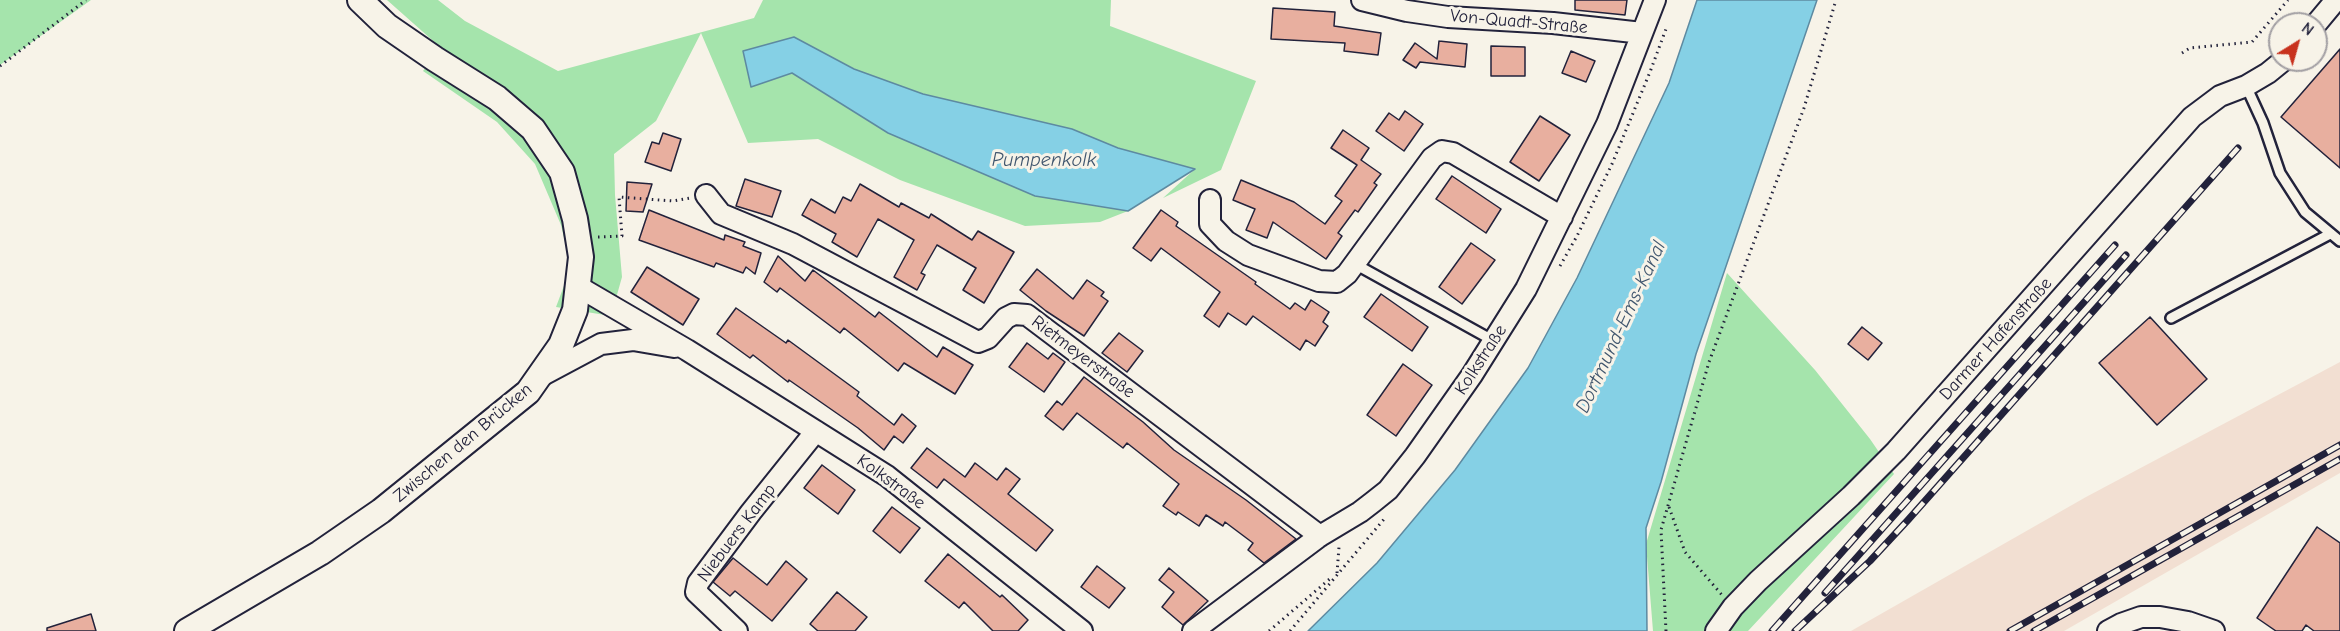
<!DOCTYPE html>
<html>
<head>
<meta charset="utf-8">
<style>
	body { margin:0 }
	#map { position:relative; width:2340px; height:631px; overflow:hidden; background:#f7f3e8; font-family:"Comic Neue",sans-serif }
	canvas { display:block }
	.north { position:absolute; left:2268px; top:12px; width:60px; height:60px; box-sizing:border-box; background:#f7f3e8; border:2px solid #a29fa3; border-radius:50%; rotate:37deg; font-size:16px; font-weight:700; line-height:24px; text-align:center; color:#22223b }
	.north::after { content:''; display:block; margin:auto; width:21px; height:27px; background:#c8321e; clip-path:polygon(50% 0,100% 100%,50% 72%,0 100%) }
</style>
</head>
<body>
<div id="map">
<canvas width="2340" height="631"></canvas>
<div class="north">N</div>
</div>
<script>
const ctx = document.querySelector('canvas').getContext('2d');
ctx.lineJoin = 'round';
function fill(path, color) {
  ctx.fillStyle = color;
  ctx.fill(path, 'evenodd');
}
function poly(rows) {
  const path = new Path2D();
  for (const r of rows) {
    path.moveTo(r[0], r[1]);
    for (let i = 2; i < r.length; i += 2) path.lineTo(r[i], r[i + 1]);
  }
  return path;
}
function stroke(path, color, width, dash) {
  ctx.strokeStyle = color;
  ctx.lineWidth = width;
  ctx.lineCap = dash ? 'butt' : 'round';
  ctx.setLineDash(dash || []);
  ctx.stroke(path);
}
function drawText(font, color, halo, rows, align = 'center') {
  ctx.font = font + ' "Comic Neue",sans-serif';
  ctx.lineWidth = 6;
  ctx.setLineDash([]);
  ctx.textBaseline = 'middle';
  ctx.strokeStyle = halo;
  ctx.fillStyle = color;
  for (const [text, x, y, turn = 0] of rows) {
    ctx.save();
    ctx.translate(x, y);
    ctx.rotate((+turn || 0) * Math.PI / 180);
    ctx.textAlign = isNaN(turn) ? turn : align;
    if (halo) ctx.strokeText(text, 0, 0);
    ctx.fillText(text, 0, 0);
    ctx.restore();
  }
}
fill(poly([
	[2340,362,2340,473,2064,631,1851,631,2086,497]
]), '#f2dfd2');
fill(poly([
	[0,0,91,0,0,65],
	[387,0,438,0,465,21,558,71,754,18,763,0,1111,0,1110,26,1256,81,1221,170,1163,198,1195,169,1118,148,1072,129,923,94,854,69,794,37,751,87,792,73,888,133,1035,196,1128,211,1100,222,1025,226,900,180,818,139,748,143,701,33,656,121,614,154,615,195,622,277,611,316,556,307,571,267,561,225,535,164,497,122,423,71,440,47],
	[1727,273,1815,370,1870,439,1894,474,1748,631,1653,631,1646,544]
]), '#a5e4ac');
const water = poly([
	[1697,0,1817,0,1696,354,1661,482,1646,528,1647,631,1308,631,1377,563,1455,470,1528,368,1577,278,1669,83,1697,0],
	[794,37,854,69,923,94,1072,129,1118,148,1195,169,1128,211,1035,196,888,133,792,73,751,87,743,51,794,37]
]);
fill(water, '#85d0e5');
stroke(water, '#5d8aa1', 1.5);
const building = poly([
	[1575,0,1627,0,1625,15,1575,10,1575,0],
	[1273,8,1335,12,1334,26,1381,33,1378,55,1344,51,1345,43,1271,39,1273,8],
	[1439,41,1467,44,1465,67,1420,62,1416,68,1403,60,1415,43,1437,59,1439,41],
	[1491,46,1525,47,1525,76,1491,76,1491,46],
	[2340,49,2340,168,2281,117,2340,49],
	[1571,51,1595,61,1586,82,1562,73,1571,51],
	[1405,111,1423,124,1404,151,1376,131,1389,113,1399,120,1405,111],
	[1540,116,1570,135,1539,181,1510,162,1540,116],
	[1343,130,1369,148,1361,160,1381,174,1374,183,1377,185,1358,212,1355,210,1338,233,1342,236,1326,259,1273,222,1267,238,1246,230,1255,209,1233,200,1241,180,1294,202,1325,224,1342,201,1335,196,1357,165,1331,148,1343,130],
	[663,133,681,139,671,171,645,162,652,142,659,144,663,133],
	[1452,176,1501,209,1486,233,1436,199,1452,176],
	[745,179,781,191,772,217,736,206,745,179],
	[627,182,652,184,643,212,626,211,627,182],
	[860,184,899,207,901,203,929,218,931,214,972,240,978,231,1014,252,984,303,963,290,976,268,937,245,921,273,925,275,917,290,894,277,914,240,878,219,857,257,832,242,836,234,802,215,811,199,835,213,843,197,851,201,860,184],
	[649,210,724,240,725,235,745,242,743,246,761,253,755,274,746,267,743,273,716,263,714,267,639,240,649,210],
	[1161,210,1178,222,1176,226,1256,282,1255,284,1290,309,1295,303,1305,310,1311,300,1329,312,1323,322,1328,326,1315,346,1306,340,1300,350,1253,316,1246,325,1228,313,1219,327,1204,316,1220,292,1161,248,1151,261,1133,248,1161,210],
	[1471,243,1495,260,1462,304,1439,287,1471,243],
	[778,256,805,281,813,270,875,317,879,312,937,357,943,347,973,365,955,394,904,363,898,371,844,328,840,333,780,288,777,292,764,282,778,256],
	[647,267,699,299,683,325,631,292,647,267],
	[1037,269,1073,299,1087,280,1104,292,1101,296,1108,301,1084,336,1046,311,1020,290,1037,269],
	[1381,294,1428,327,1412,351,1364,317,1381,294],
	[736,308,786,343,788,340,859,392,857,396,894,425,902,414,916,426,903,443,894,436,884,450,858,428,789,380,788,382,753,355,750,358,717,334,736,308],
	[2150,317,2207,379,2157,425,2099,363,2150,317],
	[1862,327,1882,343,1868,360,1848,344,1862,327],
	[1119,333,1143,351,1127,372,1102,353,1119,333],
	[1027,343,1048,359,1053,353,1065,362,1044,392,1009,367,1027,343],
	[1403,364,1432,385,1396,436,1367,415,1403,364],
	[1084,377,1143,422,1174,450,1246,500,1296,539,1264,563,1248,550,1253,543,1225,522,1223,526,1206,515,1199,526,1178,512,1176,515,1163,506,1179,484,1127,443,1123,448,1077,413,1063,430,1045,416,1057,401,1062,405,1084,377],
	[927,448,965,477,975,463,997,480,1006,468,1020,479,1008,494,1053,530,1036,551,944,479,937,488,911,468,927,448],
	[822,465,855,490,838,514,804,488,822,465],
	[892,507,920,528,900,553,873,531,892,507],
	[2317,527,2340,543,2340,631,2314,631,2306,625,2302,631,2276,631,2257,618,2317,527],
	[948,554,1000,597,1002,595,1028,620,1018,631,993,631,964,602,959,608,925,581,948,554],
	[733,558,767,585,786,561,807,579,772,621,735,591,730,596,713,582,733,558],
	[1097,566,1125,588,1109,608,1081,587,1097,566],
	[1169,568,1208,601,1183,625,1162,607,1174,592,1159,580,1169,568],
	[837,592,867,617,855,631,818,631,810,624,837,592],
	[91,614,96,631,47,631,47,628,91,614]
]);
fill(building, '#e8af9f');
stroke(building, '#22223b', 1.5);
const service = poly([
	[2246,86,2263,123,2280,173,2305,212,2340,241],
	[1355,264,1494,341],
	[2171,318,2330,234]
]);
const minor = poly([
	[1362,0,1407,11,1448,17,1553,23,1642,33],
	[2316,24,2336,0],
	[706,195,721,214,793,244,978,342,988,338,1006,318,1014,314,1027,315,1320,536],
	[1210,200,1210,224,1226,241,1248,255,1319,281,1337,282,1347,274,1432,158,1442,151,1453,153,1562,217],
	[579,287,687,350,887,476,1082,631],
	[541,376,601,344,633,340,674,347],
	[737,631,696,592,698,583,751,512,816,431],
	[1193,631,1320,536,1360,512,1373,502,1388,490,1415,456,1472,375,1526,289,1607,124,1655,0],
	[1716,631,1733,607,1758,581,1851,496,1896,451,2192,117,2220,96,2246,86,2268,73,2284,60],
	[2108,631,2121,624,2141,617,2160,617,2188,622,2214,631]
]);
const tertiary = poly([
	[187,631,320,553,381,511,528,392,561,345,575,310,581,257,575,219,562,172,533,129,497,98,435,59,387,26,360,0]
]);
stroke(service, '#22223b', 14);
stroke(minor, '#22223b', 24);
stroke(tertiary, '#22223b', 28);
stroke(poly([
	[2182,53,2190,48,2252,42,2288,0],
	[0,66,86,0],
	[598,237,622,236,619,197,673,201,690,198],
	[1560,266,1577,236,1612,164,1650,72,1666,29],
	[1669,507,1685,552,1722,595],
	[1337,573,1339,547],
	[1269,631,1332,577],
	[1290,631,1385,518],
	[1666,631,1661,530,1709,362,1804,108,1836,0]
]), '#22223b', 3, [1.5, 4.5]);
stroke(service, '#f7f3e8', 9);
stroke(minor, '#f7f3e8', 20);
stroke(tertiary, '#f7f3e8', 24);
const rail = poly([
	[1825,593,2126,255],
	[1772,631,2115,245],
	[1795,631,1870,561,1908,520,2238,148],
	[2010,631,2340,445],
	[2034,631,2340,459]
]);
stroke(rail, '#22223b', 7);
stroke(rail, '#f7f3e8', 4.5, [14]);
drawText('18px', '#22223b', '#f7f3e8', [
	["Von-Quadt-Straße",1519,22,5],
	["Darmer Hafenstraße",1996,339,-48],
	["Rietmeyerstraße",1083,357,37],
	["Kolkstraße",1481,360,-57],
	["Zwischen den Brücken",463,443,-40],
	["Kolkstraße",891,482,36],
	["Niebuers Kamp",737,533,-53]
]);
drawText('italic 20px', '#40566e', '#f7f3e8', [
	["Pumpenkolk",1044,160],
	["Dortmund-Ems-Kanal",1621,327,-65]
]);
</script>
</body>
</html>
